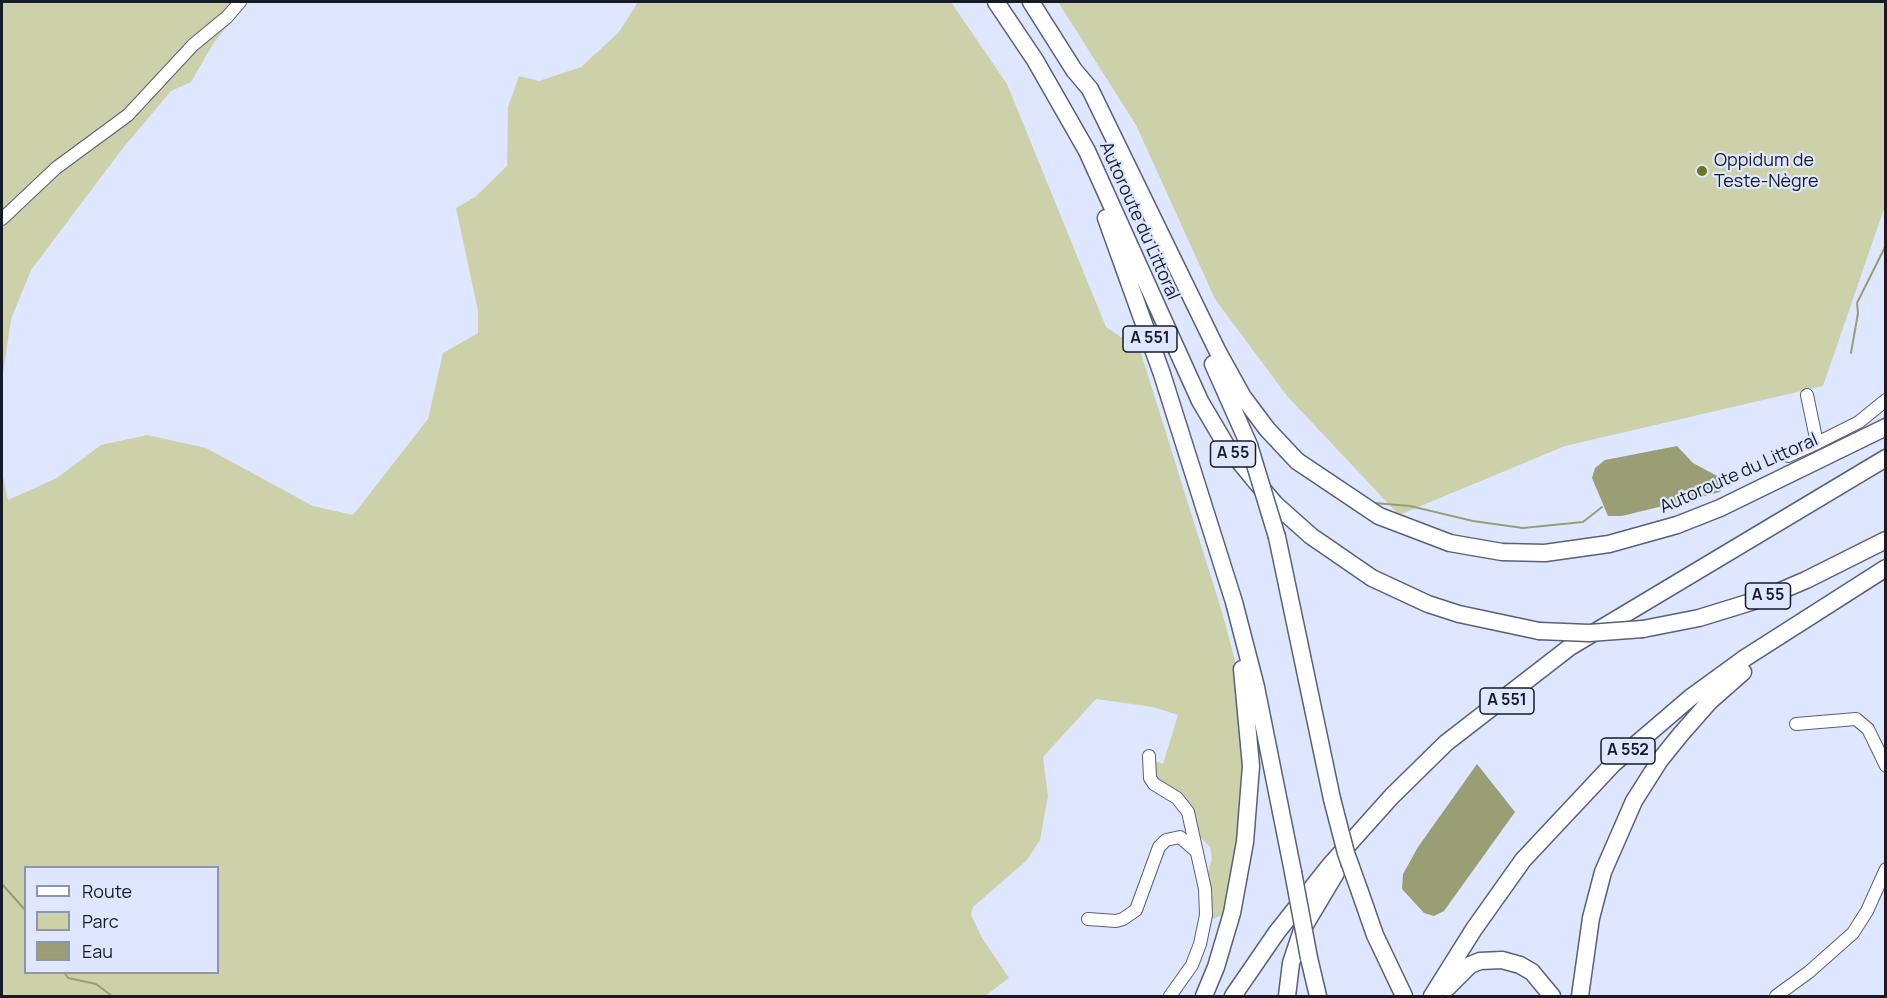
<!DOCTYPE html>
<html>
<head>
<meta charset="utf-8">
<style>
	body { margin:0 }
	#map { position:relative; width:1887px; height:998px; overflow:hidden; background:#dee7ff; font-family:Manrope,sans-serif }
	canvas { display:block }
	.frame { position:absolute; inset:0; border:3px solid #171b26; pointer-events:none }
	.legend { position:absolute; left:24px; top:866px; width:195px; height:108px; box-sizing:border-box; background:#dee7ff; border:2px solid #8e95a8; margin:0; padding:8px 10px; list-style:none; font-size:18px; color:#171b26 }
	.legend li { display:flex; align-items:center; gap:12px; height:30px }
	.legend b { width:30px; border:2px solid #8e95a8 }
</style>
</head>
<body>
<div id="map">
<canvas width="1887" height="998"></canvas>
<div class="frame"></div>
<ul class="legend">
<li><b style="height:8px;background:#fff"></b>Route</li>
<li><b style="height:16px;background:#ccd1a9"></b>Parc</li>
<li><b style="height:16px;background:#999e74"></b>Eau</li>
</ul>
</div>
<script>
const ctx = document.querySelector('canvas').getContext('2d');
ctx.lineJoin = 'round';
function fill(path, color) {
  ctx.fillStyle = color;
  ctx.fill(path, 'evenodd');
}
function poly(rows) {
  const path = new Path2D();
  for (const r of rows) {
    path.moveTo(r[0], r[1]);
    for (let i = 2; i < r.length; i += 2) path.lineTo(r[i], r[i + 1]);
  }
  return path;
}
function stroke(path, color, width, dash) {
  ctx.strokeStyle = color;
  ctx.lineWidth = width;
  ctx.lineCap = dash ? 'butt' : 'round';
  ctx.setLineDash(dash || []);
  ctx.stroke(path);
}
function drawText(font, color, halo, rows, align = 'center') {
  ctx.font = font + ' Manrope,sans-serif';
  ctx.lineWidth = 4.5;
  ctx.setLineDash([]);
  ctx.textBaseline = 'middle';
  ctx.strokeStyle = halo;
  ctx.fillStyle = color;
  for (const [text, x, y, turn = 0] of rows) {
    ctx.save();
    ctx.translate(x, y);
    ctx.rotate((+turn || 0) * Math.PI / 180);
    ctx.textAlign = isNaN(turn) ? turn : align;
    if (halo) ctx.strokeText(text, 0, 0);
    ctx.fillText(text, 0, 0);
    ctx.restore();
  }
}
fill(poly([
	[2,2,246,2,213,44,191,82,171,91,123,148,31,270,11,319,2,381],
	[638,2,951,2,1007,84,1106,327,1140,350,1222,612,1237,668,1243,769,1238,849,1228,913,1210,920,1207,876,1212,859,1210,847,1197,834,1190,811,1154,780,1153,760,1163,764,1178,715,1153,707,1096,699,1043,757,1048,796,1040,840,1027,860,973,907,971,915,982,938,1009,978,985,996,2,996,2,472,8,500,57,478,101,445,147,435,206,448,313,506,353,515,428,419,443,353,478,333,478,311,456,208,475,197,507,166,508,107,519,76,539,81,581,67,619,32],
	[26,868,218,868,218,972,26,972],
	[1058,2,1885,2,1885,206,1823,386,1565,446,1399,515,1287,396,1215,299,1136,125]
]), '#ccd1a9');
fill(poly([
	[1677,446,1693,463,1721,478,1723,486,1720,492,1622,516,1608,516,1592,478,1595,468,1605,460],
	[1477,764,1515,812,1444,911,1434,916,1424,913,1402,889,1403,874,1418,847]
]), '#999e74');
stroke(poly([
	[1851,353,1858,313,1857,303,1886,245],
	[1374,503,1410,506,1473,521,1523,528,1583,522,1602,507],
	[2,884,26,911],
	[64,972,68,978,96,984,112,996]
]), '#999e74', 2);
const minor = poly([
	[2,219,56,168,128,115,193,45,227,17,240,2],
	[1817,443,1859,422,1886,400],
	[1788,456,1817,443,1807,395],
	[1796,724,1856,719,1868,729,1886,766],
	[1149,756,1150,778,1154,784,1177,798,1188,812,1205,889,1206,915,1200,944,1192,965,1170,996],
	[1088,919,1116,921,1123,919,1136,910,1159,847,1166,840,1180,837,1197,852],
	[1776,996,1809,972,1853,933,1867,911,1886,869]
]);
const highway = poly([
	[996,2,1035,60,1087,151,1200,401,1226,445,1252,477,1275,504,1311,536,1372,578,1428,604,1459,614,1539,631],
	[1031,2,1074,70,1090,89,1217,350,1243,397,1267,429,1297,461,1379,516,1450,543,1502,552,1545,553,1609,544,1677,525,1720,508,1886,427],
	[1106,218,1162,374,1234,602,1256,687,1293,872],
	[1213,364,1249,445],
	[1277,537,1332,799],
	[1643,629,1699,618,1764,598,1806,580,1886,540],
	[1360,892,1375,935,1404,996],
	[1309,958,1318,996],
	[1447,988,1470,965,1480,961,1502,960,1520,965,1532,972,1552,996],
	[1204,996,1216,967,1232,913,1245,842,1251,766,1242,669],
	[1233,996,1277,932,1331,864,1392,796,1446,743,1570,647,1886,458],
	[1287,996,1291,963,1302,930,1336,873],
	[1432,996,1474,929,1523,860,1613,764,1690,698,1745,658,1886,568],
	[1580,996,1591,918,1603,872,1634,801,1660,760,1681,734,1710,701,1743,672]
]);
stroke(minor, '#58607a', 14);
stroke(highway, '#58607a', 19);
stroke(minor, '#fff', 12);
stroke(highway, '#fff', 16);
const highwayBridge = poly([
	[1249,445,1277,537],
	[1539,631,1589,633,1643,629],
	[1332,799,1346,853,1360,892],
	[1293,872,1309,958]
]);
stroke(highwayBridge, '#58607a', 19, []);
stroke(highwayBridge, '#fff', 16);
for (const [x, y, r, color] of [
	[1702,171,6,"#6e741c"]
]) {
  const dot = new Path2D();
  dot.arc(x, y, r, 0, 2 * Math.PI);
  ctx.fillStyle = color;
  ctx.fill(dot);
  stroke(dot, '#dee7ff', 2);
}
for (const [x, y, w] of [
	[1150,339,54],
	[1233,454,45],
	[1768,596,45],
	[1507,701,54],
	[1628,751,54]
]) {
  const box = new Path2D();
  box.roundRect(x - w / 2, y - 13, w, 26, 4.5);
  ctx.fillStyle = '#dee7ff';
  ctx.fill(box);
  stroke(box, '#171b26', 1.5);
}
drawText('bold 16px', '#171b26', null, [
	["A 551",1150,339],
	["A 55",1233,454],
	["A 55",1768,596],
	["A 551",1507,701],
	["A 552",1628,751]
]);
drawText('18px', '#171b26', '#dee7ff', [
	["Oppidum de",1714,161],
	["Teste-Nègre",1714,182]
], 'left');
drawText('18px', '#171b26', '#dee7ff', [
	["Autoroute du Littoral",1139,221,66],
	["Autoroute du Littoral",1739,474,-24]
]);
</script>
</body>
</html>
